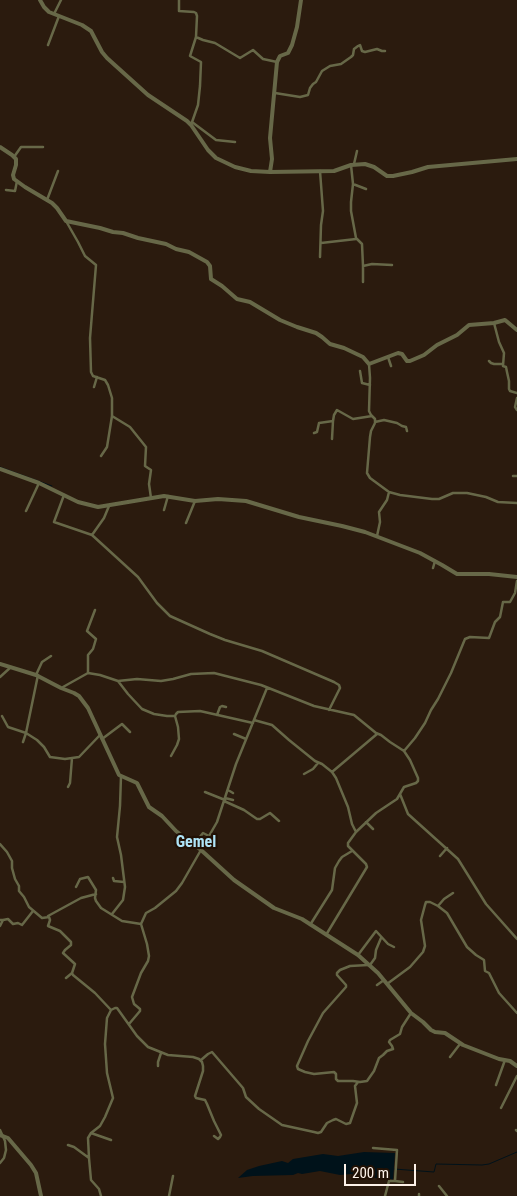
<!DOCTYPE html>
<html>
<head>
<meta charset="utf-8">
<style>
	body { margin:0 }
	#map { position:relative; width:517px; height:1196px; overflow:hidden; background:#2b1b0e; font-family:"Roboto Condensed",sans-serif }
	canvas { display:block }
	.scale { position:absolute; left:344px; top:1164px; width:72px; height:22px; box-sizing:border-box; border:2px solid #fef2e9; border-top:0; padding-left:6px; font-size:15px; line-height:18px; white-space:nowrap; color:#fef2e9; -webkit-text-stroke:4px #211105; paint-order:stroke }
</style>
</head>
<body>
<div id="map">
<canvas width="517" height="1196"></canvas>
<div class="scale">200 m</div>
</div>
<script>
const ctx = document.querySelector('canvas').getContext('2d');
ctx.lineJoin = 'round';
function fill(path, color) {
  ctx.fillStyle = color;
  ctx.fill(path, 'evenodd');
}
function poly(rows) {
  const path = new Path2D();
  for (const r of rows) {
    path.moveTo(r[0], r[1]);
    for (let i = 2; i < r.length; i += 2) path.lineTo(r[i], r[i + 1]);
  }
  return path;
}
function stroke(path, color, width, dash) {
  ctx.strokeStyle = color;
  ctx.lineWidth = width;
  ctx.lineCap = dash ? 'butt' : 'round';
  ctx.setLineDash(dash || []);
  ctx.stroke(path);
}
function drawText(font, color, halo, rows, align = 'center') {
  ctx.font = font + ' "Roboto Condensed",sans-serif';
  ctx.lineWidth = 4.5;
  ctx.setLineDash([]);
  ctx.textBaseline = 'middle';
  ctx.strokeStyle = halo;
  ctx.fillStyle = color;
  for (const [text, x, y, turn = 0] of rows) {
    ctx.save();
    ctx.translate(x, y);
    ctx.rotate((+turn || 0) * Math.PI / 180);
    ctx.textAlign = isNaN(turn) ? turn : align;
    if (halo) ctx.strokeText(text, 0, 0);
    ctx.fillText(text, 0, 0);
    ctx.restore();
  }
}
fill(poly([
	[364,1152,395,1153,393,1180,385,1177,380,1179,367,1176,360,1177,351,1174,340,1175,320,1171,302,1174,298,1173,293,1175,253,1176,238,1178,247,1170,259,1166,282,1161,288,1163,293,1159,323,1154,338,1156]
]), '#00121a');
stroke(poly([
	[0,467,52,486],
	[394,1169,434,1172,436,1164,482,1165,489,1164,517,1152]
]), '#00121a', 1);
stroke(poly([
	[179,0,179,11,194,12,196,13,197,16,196,37,190,56,201,62,200,86,198,105,191,125],
	[54,14,61,0],
	[196,37,203,40,215,43,240,58,253,50,263,59,277,62],
	[48,45,59,16],
	[275,93,300,97,308,95,310,88,313,84,316,82,322,71,330,66,341,64,351,57,353,55,354,49,358,46,360,45,362,51,365,52,377,49,382,51,385,51],
	[192,122,216,140,235,142],
	[14,157,21,147,43,147],
	[354,164,357,151],
	[351,165,353,184,351,202,351,211,356,238,362,244,363,266,363,282],
	[320,171,323,211,321,225,320,257],
	[353,184,366,189],
	[6,190,15,191,17,181],
	[47,200,58,171],
	[66,221,78,242,85,256,96,265,90,338,91,372,93,376,105,380,108,385,112,398,112,416,130,427,146,447,145,466,151,470,149,484,151,498],
	[321,243,356,239],
	[363,266,372,264,392,265],
	[494,323,499,342,504,353,503,366,506,367,507,372,509,381,509,389,510,391,517,393],
	[388,357,391,366],
	[489,361,491,363,494,364,503,364],
	[369,364,370,378,369,411,371,415,375,419,375,423,371,431,370,437,367,473,370,478,389,492,387,500,379,512,380,522,377,536],
	[360,371,362,383,370,385],
	[94,387,97,377],
	[517,398,515,407,517,410],
	[375,422,384,420,397,423,402,426,406,427,407,431],
	[314,433,317,432,319,423,333,421],
	[332,439,333,421,334,415,337,410,353,419,372,416],
	[101,456,107,447,112,416],
	[513,476,517,476],
	[389,492,400,495,432,499,439,499,453,493,467,493,486,497,498,502,517,503],
	[64,495,54,522,92,535,138,577,157,603,170,616,210,634,225,640,262,651,334,682,339,685,340,688,329,710],
	[164,510,168,496],
	[26,511,39,483],
	[186,523,195,501],
	[92,535,104,518,109,506],
	[433,568,435,561],
	[88,673,88,655,93,649,96,639,87,631,95,610],
	[36,675,42,662,51,656],
	[38,675,26,733,37,740,44,747,50,757,65,759,79,757,100,735],
	[0,677,11,667],
	[118,681,128,694,142,709,154,714,167,716,175,716],
	[63,687,88,673,100,675,118,681,137,679,161,681,173,679,191,674,214,673,261,685,314,706,354,715,376,733,381,735,390,742,404,751],
	[217,715,220,707,222,706,226,707],
	[2,716,8,727,26,733,23,742],
	[254,720,272,725,289,740,315,761,322,764,332,772,336,778,348,807,352,824,356,832,348,843,348,846,366,864,367,867,326,935],
	[234,734,246,739],
	[102,739,122,724,130,732],
	[171,756,177,745,179,739,178,727,175,716,176,714,178,712,200,711,253,723],
	[332,772,377,734],
	[304,774,313,769,318,763],
	[68,787,70,783,72,758],
	[228,790,233,793],
	[205,792,225,800],
	[400,794,408,814,458,859,486,904,517,939],
	[225,798,233,800],
	[224,801,244,810,257,819,260,819,270,813,279,821],
	[366,822,373,829],
	[356,832,376,813,397,799,404,787,416,783,418,781,418,778,410,760,404,751,415,738,425,723,431,710,438,699,451,673,465,639,470,637,489,638,495,622,500,617,503,602,510,602,515,593,517,581],
	[199,838,203,833,209,836],
	[0,844,7,852,12,861,12,868,15,879,19,886,19,891,24,897,29,907,42,918,49,917,50,920,48,926,60,931,71,942,71,945,65,950,63,953,75,964,72,973,73,975,95,993,111,1010,115,1008,117,1008,137,1036,148,1047,168,1055,193,1057,199,1059,202,1062,203,1066,203,1071,195,1096,196,1098,205,1100,207,1104,214,1121,221,1135,220,1137,218,1139,214,1136],
	[440,856,447,848],
	[113,878,114,881,124,882],
	[76,887,80,879,88,877,96,890,95,898,96,901,101,908,122,921,141,924,146,913,155,908,176,891,182,883,217,822,236,764,267,688],
	[438,906,444,899,453,893],
	[112,914,123,900,125,887,121,855,117,837,120,806,121,776],
	[48,916,81,898,96,894],
	[0,920,3,920,8,919,13,924,18,923,22,925,33,911],
	[310,925,332,890,335,868,339,861,342,857,352,851],
	[0,926,3,920],
	[358,955,376,931,388,944,394,947],
	[368,965,350,966,340,970,337,973,337,975,346,985,346,987,323,1013,308,1041,297,1066,298,1069,305,1072,314,1074,334,1072,336,1074,336,1079,338,1081,353,1081,360,1082,367,1081,374,1071,379,1058,383,1055,387,1051,393,1049,392,1046,389,1042,390,1040,400,1034,402,1027,411,1013],
	[370,965,375,958,376,950,381,938],
	[66,978,72,973],
	[387,984,410,967,423,952,425,946,421,920,425,905,426,902,430,902,438,906,447,913,467,947,476,955,484,960,485,971,489,973,499,993,517,1013],
	[377,985,384,980],
	[129,1024,140,1011,140,1009,134,1004,132,997,141,973,148,961,149,956,147,944,141,924],
	[450,1057,460,1044],
	[201,1060,208,1054,212,1052,243,1088,246,1097,259,1109,282,1125,314,1132,318,1133,321,1132,327,1123,333,1120,336,1119,346,1124,350,1123,357,1103,355,1086,358,1082],
	[158,1066,158,1062,161,1053],
	[496,1085,505,1060],
	[501,1108,517,1076],
	[0,1130,5,1141,6,1150,4,1158,0,1163],
	[516,1130,517,1131],
	[91,1133,111,1140],
	[68,1145,74,1147,89,1158],
	[373,1148,397,1150,395,1181],
	[439,1186,447,1196],
	[101,1196,99,1189,91,1180,89,1158,88,1138,91,1133,100,1126,105,1117,113,1098,107,1073,105,1044,107,1018,111,1010],
	[169,1196,173,1176],
	[385,1196,389,1181,395,1181,403,1182],
	[419,1196,419,1194]
]), '#676848', 2.5);
stroke(poly([
	[40,0,44,7,49,12,82,25,91,31,102,52,107,58,148,95,187,121,191,125,208,150,216,158,235,167,251,171,270,172],
	[301,0,297,27,292,45,288,53,280,56,277,62,270,138,272,159,270,172,334,171,351,165,365,164,374,167,387,176,393,176,412,172,428,167,517,159],
	[0,147,12,155,16,159,16,165,13,175,14,179,25,187,52,203,57,208,66,221,100,228,113,232,123,233,138,238,166,244,176,249,189,252,207,262,210,266,211,279,222,286,237,299,250,302,280,320,297,327,316,333,322,337,330,344,344,348,363,357,369,364,398,353,402,354,407,361,410,361,424,355,437,345,457,335,469,325,494,323,505,320,517,330],
	[0,469,39,483,78,502,98,507,164,496,195,501,218,499,246,501,299,517,342,526,365,532,420,553,442,565,457,574,489,574,517,577],
	[0,664,36,675,61,688,74,693,79,696,88,708,119,775,137,783,149,807,162,816,176,831,201,850,234,880,274,908,302,919,358,955,378,973,411,1013,423,1022,431,1030,435,1032,445,1033,463,1045,499,1059,510,1061,517,1066],
	[0,1135,8,1138,31,1165,36,1173,41,1196]
]), '#676848', 4);
drawText('bold 16px', '#afe4f7', '#211105', [
	["Gemel",196,843]
]);
</script>
</body>
</html>
